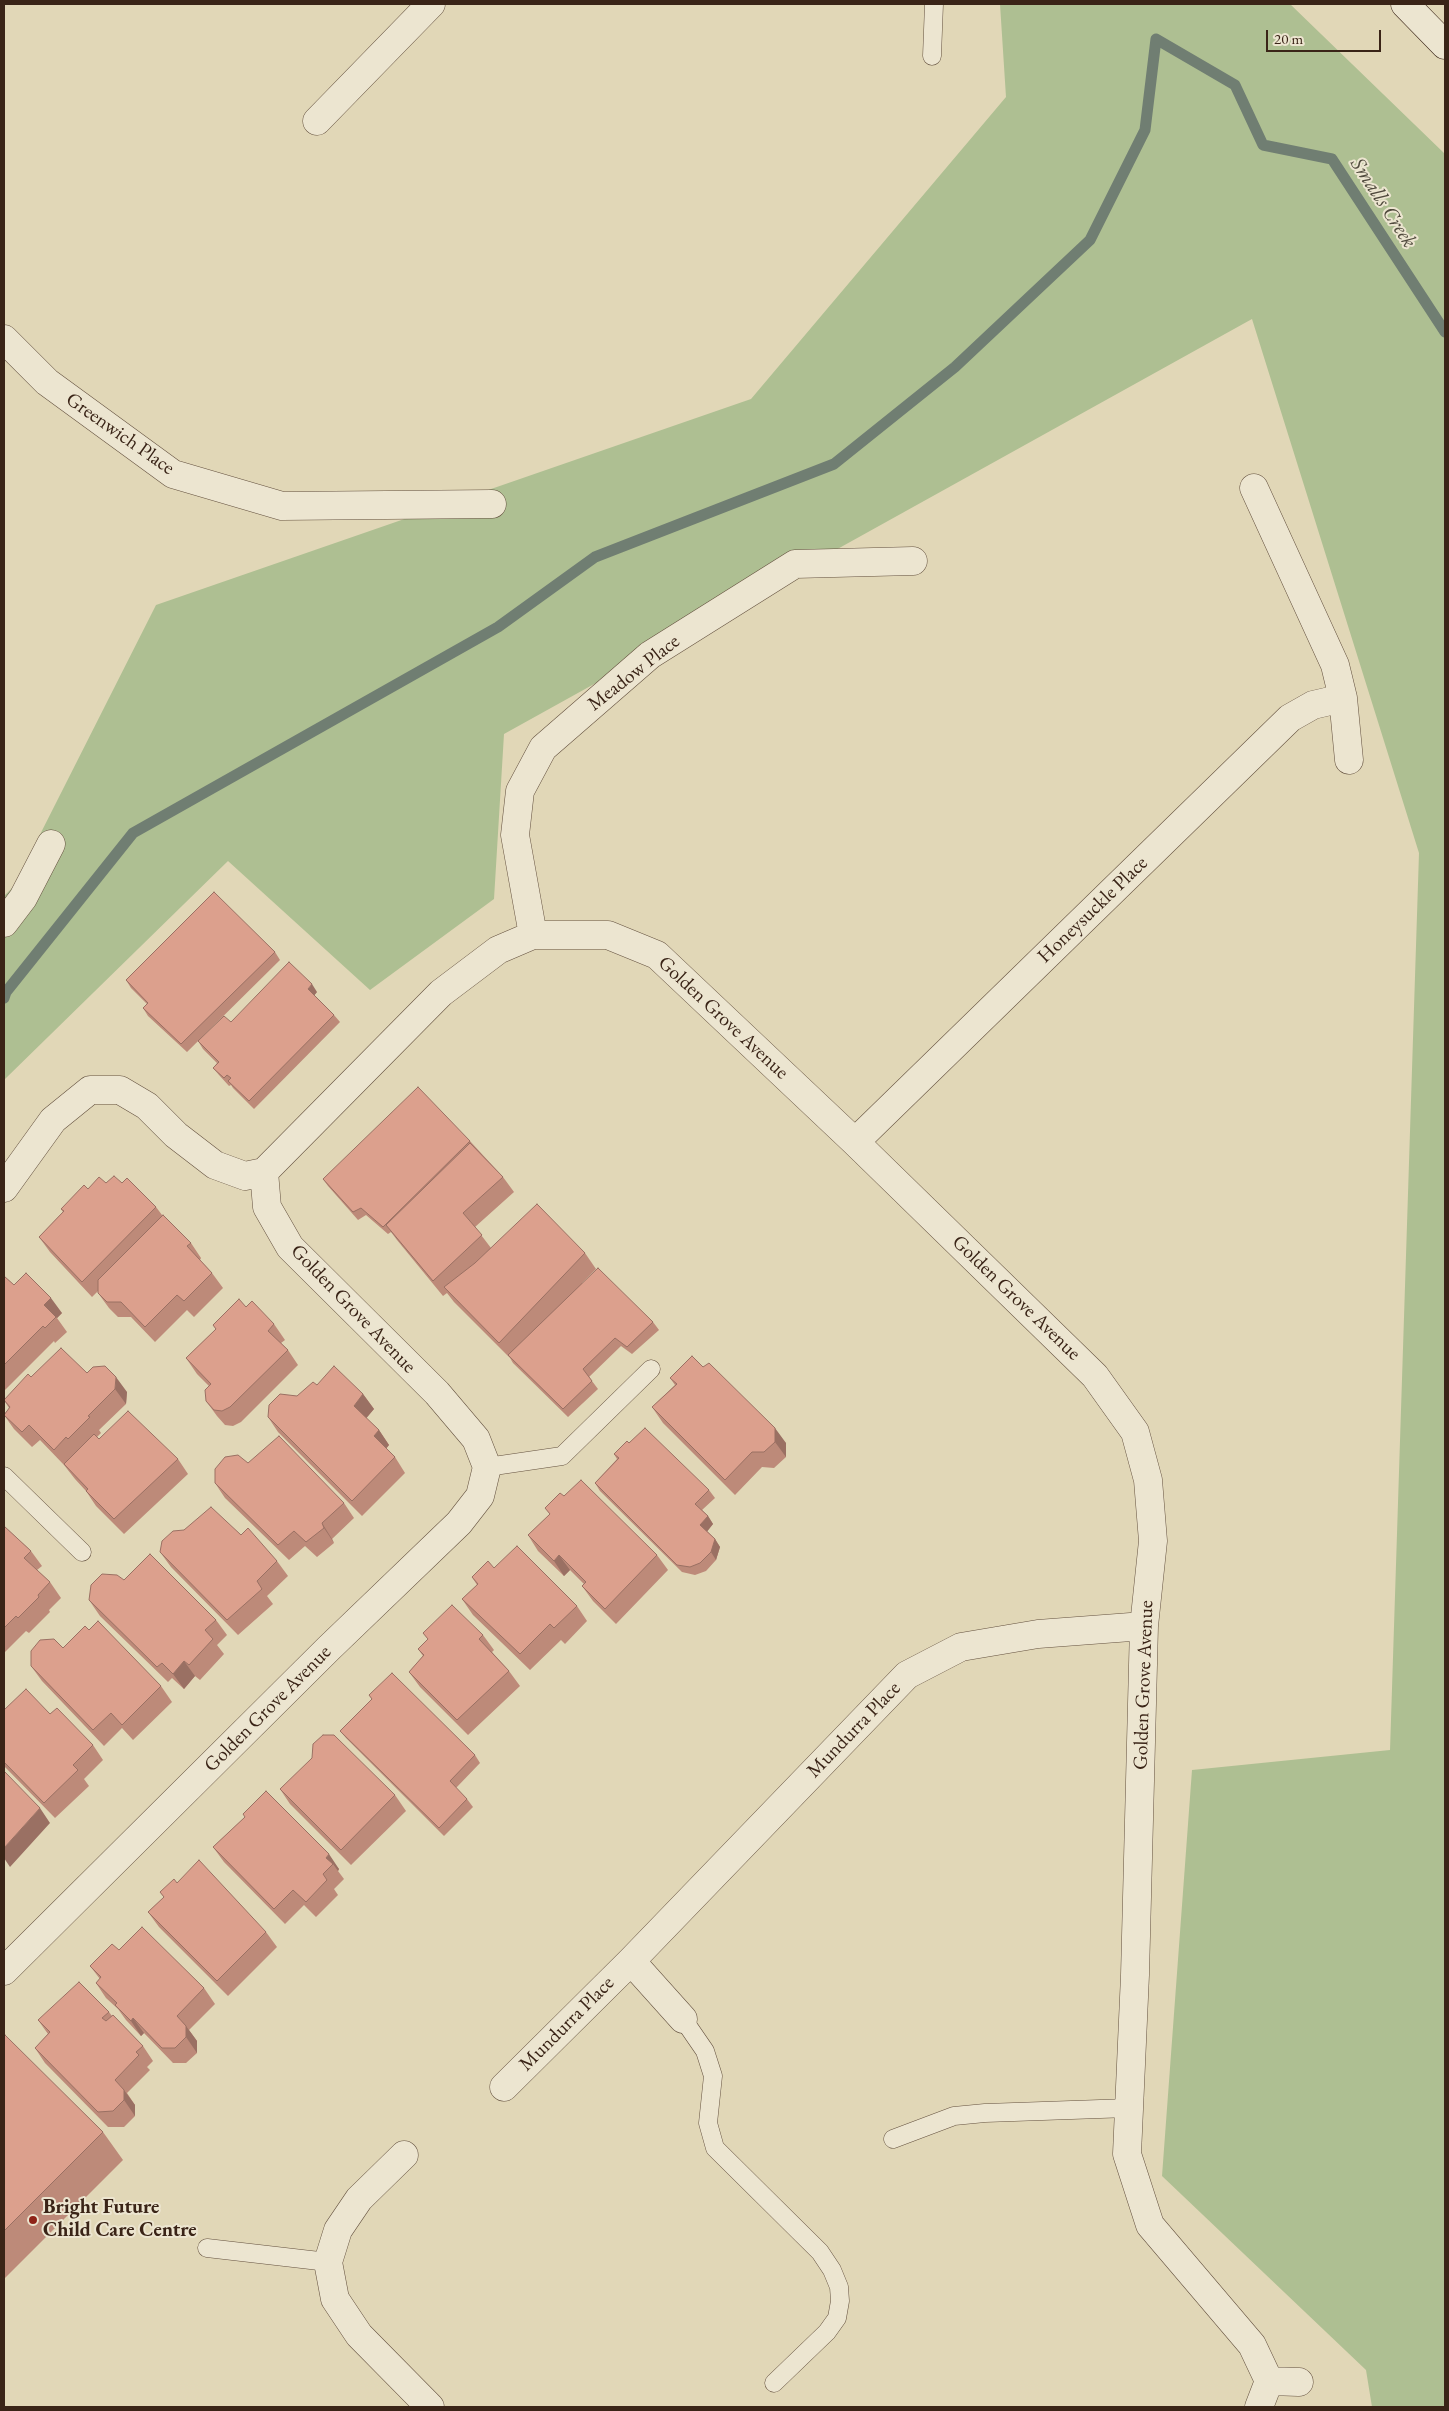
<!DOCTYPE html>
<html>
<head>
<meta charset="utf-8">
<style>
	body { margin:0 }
	#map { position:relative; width:1449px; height:2411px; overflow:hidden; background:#e1d7b7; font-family:"EB Garamond",serif }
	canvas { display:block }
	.frame { position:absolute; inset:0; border:5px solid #3a2417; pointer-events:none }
	.scale { position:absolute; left:1266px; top:30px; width:115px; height:22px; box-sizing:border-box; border:2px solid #3a2417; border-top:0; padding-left:6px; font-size:15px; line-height:18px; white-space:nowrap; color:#3a2417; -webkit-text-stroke:4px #ece5d0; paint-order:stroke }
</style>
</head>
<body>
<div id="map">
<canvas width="1449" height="2411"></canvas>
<div class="frame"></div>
<div class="scale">20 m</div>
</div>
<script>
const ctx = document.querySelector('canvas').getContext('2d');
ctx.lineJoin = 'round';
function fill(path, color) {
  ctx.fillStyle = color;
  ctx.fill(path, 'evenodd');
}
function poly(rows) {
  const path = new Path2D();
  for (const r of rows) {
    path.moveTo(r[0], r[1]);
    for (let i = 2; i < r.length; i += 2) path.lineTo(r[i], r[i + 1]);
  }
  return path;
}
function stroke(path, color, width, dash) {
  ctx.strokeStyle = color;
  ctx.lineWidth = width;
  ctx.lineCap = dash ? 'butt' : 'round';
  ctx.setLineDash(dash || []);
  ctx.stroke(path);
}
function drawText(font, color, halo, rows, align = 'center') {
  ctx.font = font + ' "EB Garamond",serif';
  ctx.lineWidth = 4;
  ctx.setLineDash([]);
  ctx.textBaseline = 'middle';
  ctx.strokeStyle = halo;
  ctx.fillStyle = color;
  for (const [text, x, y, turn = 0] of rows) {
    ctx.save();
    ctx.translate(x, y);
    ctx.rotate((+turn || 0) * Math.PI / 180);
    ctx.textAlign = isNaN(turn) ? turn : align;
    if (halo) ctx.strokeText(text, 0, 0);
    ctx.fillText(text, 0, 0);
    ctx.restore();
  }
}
fill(poly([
	[1000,4,1290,4,1445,154,1445,2407,1372,2407,1366,2370,1162,2176,1192,1770,1390,1750,1419,853,1252,319,504,734,494,899,370,990,228,861,4,1080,4,896,14,886,156,605,751,399,1006,97]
]), '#aebf92');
stroke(poly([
	[4,998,6,992,133,833,498,627,595,557,834,464,955,367,1090,240,1145,130,1156,39,1235,85,1263,145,1332,159,1445,332]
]), '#707e72', 11);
const lane = poly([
	[932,56,934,4],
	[487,1467,562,1456,651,1369],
	[4,1476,82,1552],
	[683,2019,705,2051,713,2076,708,2123,715,2148,820,2252,832,2270,839,2287,840,2301,837,2318,827,2332,774,2383],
	[893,2139,954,2116,985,2113,1129,2108],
	[207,2248,328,2262]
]);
const street = poly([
	[317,121,431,4],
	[4,339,47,382,173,474,282,506,492,504],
	[1254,488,1335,665,1343,698,1349,760],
	[4,923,23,898,51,844],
	[533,935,515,835,520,791,543,748,650,655,795,564,913,561],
	[855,1142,1290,718,1313,705,1343,698],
	[4,1188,53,1120,90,1090,120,1090,147,1106,176,1135,215,1165,245,1176,264,1172],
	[631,1961,683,2019],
	[4,1971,328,1649,459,1523,480,1496,487,1467,476,1439,437,1393,290,1247,267,1207,264,1172,441,993,498,950,533,935,608,935,657,955,855,1142,1095,1376,1135,1432,1148,1480,1153,1541,1144,1626,1135,1975,1127,2154,1150,2225,1252,2345,1269,2381,1259,2407],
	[504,2087,631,1961,907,1675,961,1647,1038,1634,1144,1626],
	[404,2155,359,2199,338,2230,328,2262,335,2299,359,2335,430,2407],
	[1269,2381,1299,2382]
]);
const secondary = poly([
	[1405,4,1445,45]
]);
stroke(lane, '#64513f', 19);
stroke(street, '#64513f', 29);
stroke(secondary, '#3a2417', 29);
stroke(lane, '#ece5d0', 18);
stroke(street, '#ece5d0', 28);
stroke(secondary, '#ece5d0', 28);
fill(poly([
	[275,952,280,960,187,1052,148,1016,143,1008,147,1004,131,988,126,980],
	[317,992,314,995,334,1015,340,1022,254,1109,233,1088,231,1085,229,1086,219,1075,213,1068,217,1063,203,1049,198,1041,231,1022],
	[470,1141,503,1177,514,1192,475,1227,491,1248,585,1253,596,1269,582,1283,653,1322,659,1330,632,1354,621,1346,589,1377,598,1389,568,1417,513,1363,510,1358,454,1302,447,1293,443,1296,397,1240,391,1232,388,1234,366,1215,358,1220,328,1186,323,1179],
	[106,1183,122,1183,156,1207,162,1215,191,1243,201,1258,200,1260,212,1273,223,1288,194,1317,187,1310,155,1342,131,1317,118,1317,109,1308,98,1293,98,1291,92,1297,50,1252,39,1237,63,1212,61,1209,88,1189],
	[4,1276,14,1285,62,1313,57,1318,67,1332,55,1343,54,1341,4,1391],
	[246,1307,274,1324,285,1340,281,1343,288,1350,298,1365,241,1422,233,1426,225,1425,217,1416,206,1401,209,1386,197,1374,186,1358,216,1329,213,1325],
	[87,1373,127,1392,126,1404,99,1430,101,1433,97,1437,99,1439,178,1459,188,1474,124,1534,96,1506,86,1491,75,1479,64,1465,40,1440,32,1447,14,1429,4,1415,9,1408,4,1400,31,1377],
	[670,1378,786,1443,786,1457,774,1468,762,1467,735,1495,663,1423,652,1407,675,1385],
	[317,1385,363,1394,374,1409,366,1418,379,1430,389,1445,386,1449,395,1457,405,1473,362,1516,278,1432,268,1417],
	[629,1443,709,1490,715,1498,702,1510,708,1516,713,1524,707,1531,715,1539,720,1547,716,1560,706,1571,695,1575,682,1572,600,1491,595,1483,617,1459,614,1454],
	[248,1463,344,1503,354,1518,332,1539,334,1543,317,1557,305,1546,289,1560,225,1498,215,1483],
	[564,1496,657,1555,668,1570,616,1624,593,1601,582,1586,584,1584,570,1570,564,1576,538,1551,528,1535,550,1514,545,1508],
	[4,1526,31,1551,42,1566,37,1570,50,1582,61,1598,49,1610,50,1612,29,1633,26,1631,5,1652,4,1650],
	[241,1535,277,1561,288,1576,267,1596,273,1604,238,1635,171,1567,160,1552],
	[494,1568,577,1606,587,1621,565,1644,561,1640,530,1670,473,1615,462,1599,477,1585,472,1577],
	[124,1580,216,1620,227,1635,217,1645,224,1654,200,1680,195,1676,184,1689,172,1678,168,1682,100,1616,89,1600],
	[89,1630,161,1686,172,1702,133,1740,122,1728,104,1746,42,1681,31,1666,63,1648],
	[423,1633,483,1635,494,1650,492,1652,509,1671,520,1686,468,1735,420,1687,409,1672,423,1656,418,1649,428,1639],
	[369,1695,475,1755,480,1763,456,1788,467,1799,473,1807,444,1836,346,1738,340,1731,372,1699],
	[4,1710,50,1714,93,1745,103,1760,84,1779,89,1786,55,1818,4,1766],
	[280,1789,395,1795,406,1811,351,1865,290,1804],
	[266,1791,339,1869,338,1871,344,1879,334,1889,338,1895,316,1917,304,1905,285,1924,224,1862,213,1847,245,1817],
	[160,1892,266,1932,277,1947,228,1996,159,1927,148,1912,164,1897],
	[119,1950,204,1988,215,2004,189,2030,197,2041,197,2053,186,2063,173,2063,144,2033,141,2036,126,2020,118,2009,106,1998,96,1983,100,1979,90,1966],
	[109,2012,112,2016,143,2046,153,2061,147,2067,150,2070,127,2093,135,2105,135,2116,124,2127,108,2127,45,2063,35,2048,48,2034,38,2020],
	[4,2036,103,2132,123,2160,4,2279]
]), '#bd8a79');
fill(poly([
	[312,984,317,992,313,997,308,989],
	[51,1298,62,1313,57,1318,44,1305],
	[116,1377,127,1392,126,1404,115,1389],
	[363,1394,374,1409,364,1421,354,1406],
	[775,1428,786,1443,786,1457,775,1442],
	[379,1430,389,1445,384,1451,374,1436],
	[708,1516,713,1524,706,1533,700,1525],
	[322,1523,332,1539,334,1543,324,1528],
	[715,1539,720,1547,716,1560,711,1552],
	[559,1555,570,1570,564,1576,554,1561],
	[184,1661,195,1676,184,1689,173,1674],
	[40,1808,50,1823,10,1867,4,1858,4,1848],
	[329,1854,339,1869,338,1871,333,1864,326,1858],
	[133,2018,144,2033,141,2036,131,2021],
	[186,2026,197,2041,197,2053,186,2037],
	[124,2090,135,2105,135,2116,124,2100]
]), '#9a7063');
const building = poly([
	[214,892,275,952,181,1044,143,1008,148,1003,126,980,214,892],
	[289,962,312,984,308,989,334,1015,249,1101,228,1081,231,1078,227,1075,224,1078,213,1068,219,1062,198,1041,224,1016,231,1022,289,962],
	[418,1087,470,1141,383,1227,361,1208,353,1212,323,1179,418,1087],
	[470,1143,503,1177,463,1213,482,1235,433,1281,386,1225,470,1143],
	[114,1176,122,1183,127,1178,156,1207,82,1282,39,1237,64,1211,61,1209,84,1185,88,1189,99,1177,106,1183,114,1176],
	[537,1204,585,1253,499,1343,444,1287,475,1263,537,1204],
	[163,1215,191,1243,187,1246,212,1273,184,1301,177,1295,145,1327,121,1302,107,1302,98,1293,98,1280,163,1215],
	[598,1268,653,1322,627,1347,615,1338,583,1369,592,1381,563,1409,508,1355,598,1268],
	[26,1273,51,1298,44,1305,56,1317,45,1328,43,1326,4,1365,4,1276,14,1285,26,1273],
	[239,1299,246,1307,252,1301,274,1324,268,1331,288,1350,230,1407,222,1411,214,1410,206,1401,205,1390,211,1384,186,1358,216,1329,213,1325,239,1299],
	[61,1348,87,1373,93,1367,105,1366,116,1377,115,1389,88,1416,90,1417,68,1439,66,1437,54,1450,29,1425,22,1432,4,1415,10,1407,4,1400,28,1374,31,1377,61,1348],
	[692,1356,703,1367,709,1363,775,1428,775,1442,764,1452,752,1452,725,1480,652,1407,677,1384,670,1378,692,1356],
	[334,1366,363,1394,354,1406,379,1430,374,1436,395,1457,352,1501,268,1417,269,1405,280,1394,297,1396,313,1382,317,1385,334,1366],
	[128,1411,178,1459,114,1519,86,1491,88,1489,64,1464,94,1434,99,1439,128,1411],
	[645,1428,709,1490,695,1504,708,1516,700,1525,715,1539,711,1552,700,1563,690,1567,677,1565,595,1483,619,1458,614,1454,627,1441,629,1443,645,1428],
	[279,1436,344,1503,322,1523,324,1528,306,1542,294,1531,278,1545,215,1483,215,1469,225,1457,238,1455,248,1463,279,1436],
	[581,1480,657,1555,605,1609,582,1586,586,1582,559,1555,554,1561,528,1535,550,1514,545,1508,560,1493,564,1496,581,1480],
	[211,1507,241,1535,248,1528,277,1561,257,1581,262,1589,227,1620,160,1552,162,1541,173,1531,184,1530,211,1507],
	[4,1526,31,1551,24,1558,50,1582,38,1595,39,1597,18,1618,16,1616,4,1628,4,1526],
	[517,1546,577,1606,554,1628,550,1624,520,1654,462,1599,478,1584,472,1577,488,1561,494,1568,517,1546],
	[150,1554,216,1620,205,1630,213,1639,189,1665,184,1661,173,1674,162,1663,157,1667,89,1600,91,1585,102,1574,117,1575,124,1580,150,1554],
	[452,1605,483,1635,479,1639,509,1671,457,1720,409,1672,424,1655,418,1649,428,1639,423,1633,452,1605],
	[98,1621,161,1686,122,1725,111,1713,93,1730,31,1666,31,1651,40,1640,54,1639,63,1648,85,1626,89,1630,98,1621],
	[392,1673,475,1755,450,1781,467,1799,439,1828,340,1731,372,1699,369,1695,392,1673],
	[26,1689,50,1714,57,1708,93,1745,73,1765,78,1770,44,1803,4,1762,4,1710,26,1689],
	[323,1735,334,1735,395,1795,341,1850,280,1789,312,1758,313,1744,323,1735],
	[4,1771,40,1808,4,1848,4,1771],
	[266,1791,329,1854,326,1858,333,1864,323,1874,327,1880,306,1902,293,1890,274,1909,213,1847,245,1817,243,1814,266,1791],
	[199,1860,266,1932,217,1981,148,1912,164,1897,160,1892,174,1879,177,1883,199,1860],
	[142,1927,204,1988,177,2016,186,2026,186,2037,175,2048,162,2048,133,2018,131,2021,115,2005,117,2003,96,1983,101,1977,90,1966,112,1944,119,1950,142,1927],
	[79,1982,109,2012,102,2018,106,2021,113,2015,143,2046,136,2052,139,2055,115,2080,124,2090,124,2100,113,2111,98,2112,35,2048,50,2032,38,2020,79,1982],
	[5,2035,103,2132,4,2231,4,2036,5,2035]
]);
fill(building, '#dca08d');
stroke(building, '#9a7063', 1);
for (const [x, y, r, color] of [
	[33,2220,5,"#8f2418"]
]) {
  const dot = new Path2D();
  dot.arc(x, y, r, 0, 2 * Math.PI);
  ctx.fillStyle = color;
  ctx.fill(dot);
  stroke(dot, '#ece5d0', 2);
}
drawText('20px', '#3a2417', '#ece5d0', [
	["Greenwich Place",120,434,35],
	["Meadow Place",634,673,-38],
	["Honeysuckle Place",1093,910,-44],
	["Golden Grove Avenue",723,1018,43],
	["Golden Grove Avenue",1016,1298,44],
	["Golden Grove Avenue",353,1309,46],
	["Golden Grove Avenue",1144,1685,-88],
	["Golden Grove Avenue",268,1709,-45],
	["Mundurra Place",854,1730,-46],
	["Mundurra Place",567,2024,-45]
]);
drawText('bold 20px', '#3a2417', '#ece5d0', [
	["Bright Future",43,2208],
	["Child Care Centre",43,2231]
], 'left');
drawText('italic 21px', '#504a3d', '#ece5d0', [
	["Smalls Creek",1383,203,57]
]);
</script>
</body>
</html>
